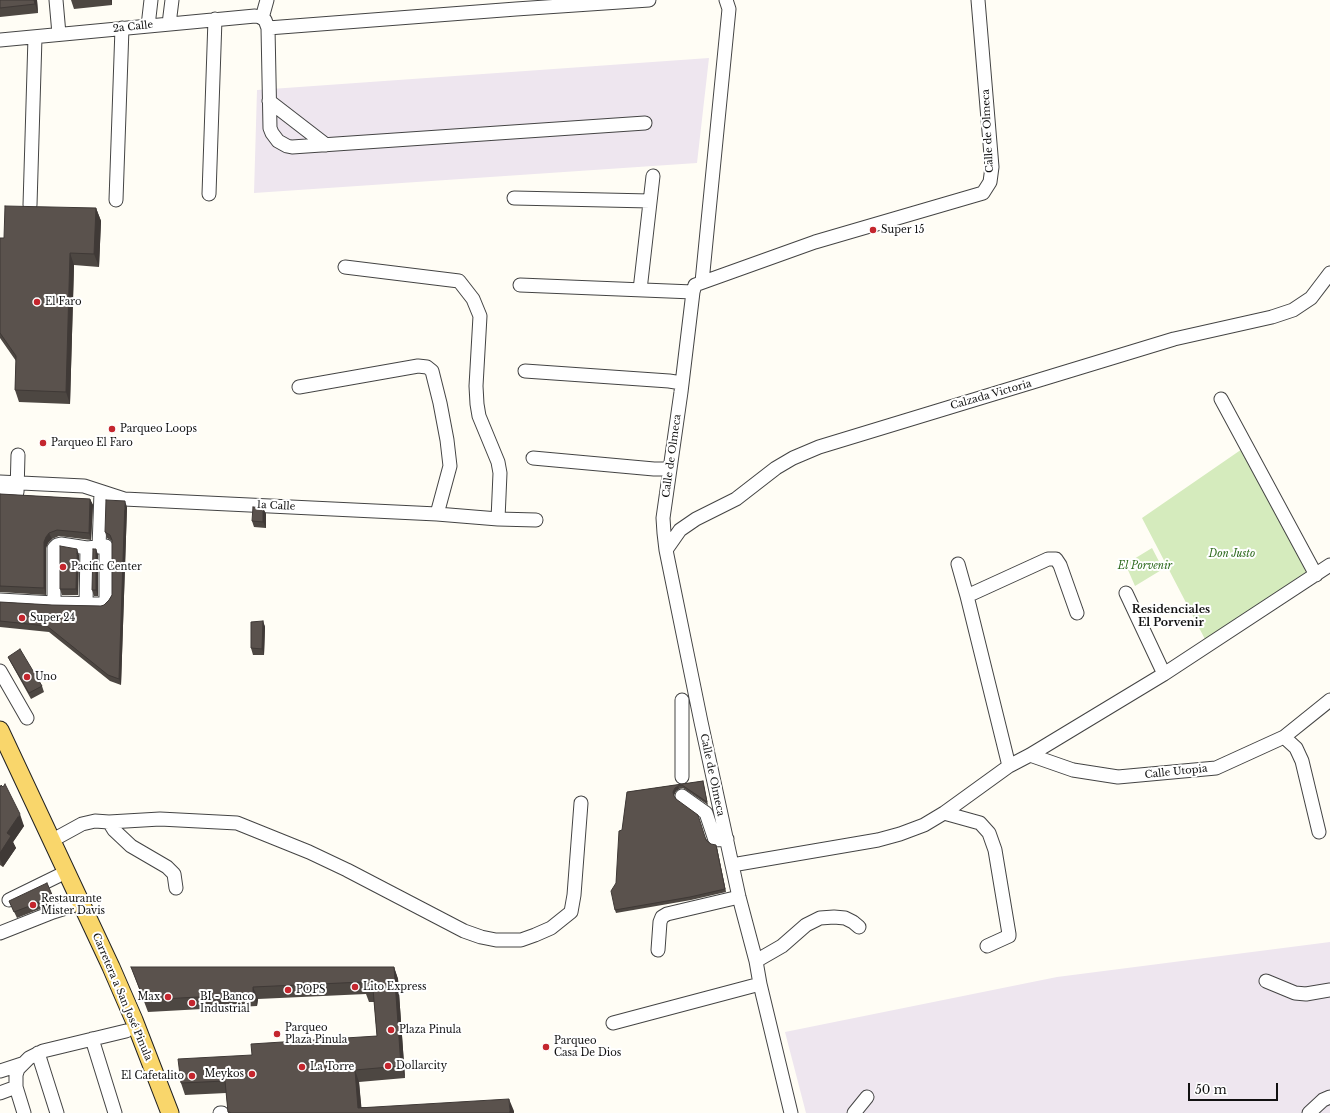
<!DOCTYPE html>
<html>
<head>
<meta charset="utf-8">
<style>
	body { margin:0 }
	#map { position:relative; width:1330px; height:1113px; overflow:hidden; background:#fffdf5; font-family:"Libre Baskerville",serif }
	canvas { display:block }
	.scale { position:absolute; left:1188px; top:1083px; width:90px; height:18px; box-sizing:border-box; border:2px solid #111; border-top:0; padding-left:5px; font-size:12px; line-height:14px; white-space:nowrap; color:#111; -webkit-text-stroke:3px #fff; paint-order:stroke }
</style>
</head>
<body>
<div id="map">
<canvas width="1330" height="1113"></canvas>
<div class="scale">50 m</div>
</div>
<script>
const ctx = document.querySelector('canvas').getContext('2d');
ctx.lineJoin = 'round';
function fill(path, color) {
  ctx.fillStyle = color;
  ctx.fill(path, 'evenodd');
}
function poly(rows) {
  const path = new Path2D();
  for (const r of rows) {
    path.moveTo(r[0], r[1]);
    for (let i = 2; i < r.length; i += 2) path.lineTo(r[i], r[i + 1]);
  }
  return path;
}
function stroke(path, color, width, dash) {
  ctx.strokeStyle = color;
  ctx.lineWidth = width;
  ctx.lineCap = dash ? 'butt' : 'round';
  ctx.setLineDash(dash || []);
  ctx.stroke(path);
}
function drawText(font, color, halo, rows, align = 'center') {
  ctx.font = font + ' "Libre Baskerville",serif';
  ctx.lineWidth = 4;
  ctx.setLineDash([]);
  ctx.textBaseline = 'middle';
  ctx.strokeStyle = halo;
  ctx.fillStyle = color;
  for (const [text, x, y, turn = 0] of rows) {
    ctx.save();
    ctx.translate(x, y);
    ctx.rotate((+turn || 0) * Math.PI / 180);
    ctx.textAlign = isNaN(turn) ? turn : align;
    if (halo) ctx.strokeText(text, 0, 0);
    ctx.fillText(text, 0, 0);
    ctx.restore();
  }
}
fill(poly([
	[709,58,697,163,254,193,257,90],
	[1330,942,1330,1113,806,1113,785,1032,1057,977]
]), '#eee6ef');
fill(poly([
	[1245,447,1316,575,1208,645,1142,518],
	[1152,548,1163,569,1135,586,1128,570,1131,568,1129,562]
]), '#d5ebbd');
const minor = poly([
	[56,0,59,34],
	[262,18,267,0],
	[169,24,172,0],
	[148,26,151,0],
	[268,28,516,9,649,0],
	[0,40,255,16,260,17,265,20,268,28,270,128,272,133,278,141,287,146,292,147,645,123],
	[269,101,326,145],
	[209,194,215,19],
	[514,198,650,201],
	[116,200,122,28],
	[30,205,35,37],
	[345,267,459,281,473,299,480,316,476,386,477,404,479,416,498,462,500,473,498,519],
	[702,282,729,9,726,0],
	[520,285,693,292],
	[640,290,653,176],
	[525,371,669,381,682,383],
	[299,387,418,366,427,367,432,371,440,403,447,440,450,466,437,514],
	[1221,399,1316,575],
	[533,458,654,469,670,469],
	[0,482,84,486,124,499,437,514,498,519,536,520],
	[0,492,17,492,18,455],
	[99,547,101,492],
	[666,550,680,530,696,519,736,499,776,468,793,458,819,447,1174,339,1272,317,1293,310,1311,298,1330,273],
	[958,564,967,596,1009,766],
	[1126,593,1164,674],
	[967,596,1048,559,1056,559,1060,565,1077,613],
	[0,600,54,603,103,604,106,601,106,546,87,548,61,544,57,545,54,548,54,603],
	[86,604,87,548],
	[0,671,27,718],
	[682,700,682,777],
	[1284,737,1296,748,1302,761,1319,832],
	[1030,755,1073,770,1118,777,1216,768,1284,737,1330,700],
	[682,796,706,813,715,840,727,839],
	[944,813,980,823,989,833,995,850,1009,934,1009,936,987,946],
	[109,822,114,830,131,846,167,867,174,874,176,888],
	[51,841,82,824,95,821,109,822,160,819,237,823,309,852,347,870,464,931,481,937,496,940,521,940,535,935,551,928,571,912,574,895,581,803],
	[732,865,878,840,900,834,924,825,944,813,1009,766,1030,755,1164,674,1330,565],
	[9,900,58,876],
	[0,933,53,912,72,906],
	[658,950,660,922,662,917,667,914,739,897],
	[756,961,782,946,806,925,820,918,834,917,845,918,853,922,859,927],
	[1266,981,1295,993,1306,994,1330,990],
	[613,1023,760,984],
	[92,1039,115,1113],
	[38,1053,57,1113],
	[0,1071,22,1064],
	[0,1093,16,1087],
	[24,1113,16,1087,16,1075,18,1069,29,1058,43,1051,126,1031],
	[220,1113,222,1113],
	[791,1113,760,984,756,961,739,897,701,722,666,550,664,533,663,518,681,392,693,292,695,285,815,242,983,193,990,182,992,167,978,0],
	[854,1113,867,1097],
	[1309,1113,1323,1100,1330,1097]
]);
const major = poly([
	[0,730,111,967,134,1020,170,1113]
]);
stroke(minor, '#444', 15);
stroke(major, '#222', 19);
stroke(minor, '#fff', 13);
stroke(major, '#f9d66b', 17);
fill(poly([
	[0,0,37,0,38,13,0,17],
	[71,0,112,0,112,5,74,9],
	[96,208,101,221,99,267,74,265,70,404,19,402,15,390,16,361,0,338,0,238,4,238],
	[0,494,90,499,93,505,91,540,59,536,52,539,48,543,46,548,46,595,0,592],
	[127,507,121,685,110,681,49,632,0,627,0,602,52,605,101,606,104,605,109,600,112,595,112,541,107,538,105,532],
	[263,508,266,514,266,528,254,527,252,521],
	[96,549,98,555,98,596,94,596,92,590],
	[79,555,78,595,62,595,60,589],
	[263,621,265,627,264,655,253,655,251,648],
	[8,657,42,686,44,692,31,699,11,663],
	[703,781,708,805,683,788,679,789,676,791,674,795,674,797,707,840,711,844,717,848,726,892,691,900,616,913,615,910,616,883,627,792],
	[0,788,24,826,13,842,16,848,3,867,0,865],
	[53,897,55,903,17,918,9,901],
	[131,967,394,967,398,979,405,1078,359,1082,361,1107,514,1111,514,1113,228,1113,226,1093,185,1095,181,1083,252,1055,377,1036,374,1002,369,1002,366,994,258,999,257,1006,148,1012]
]), '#4d4742');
fill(poly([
	[34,0,37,0,38,13,35,4],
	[110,0,112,0,112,5],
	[96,208,101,221,99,267,94,254],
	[70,253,74,265,70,404,66,392],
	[90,499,93,505,91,540,89,533],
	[125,501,127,507,121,685,119,679],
	[263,508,266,514,266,528,263,522],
	[49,533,52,539,48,543,46,548,46,595,44,588,44,542,46,537],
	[77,549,79,555,78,595,76,589],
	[96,549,98,555,98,596,96,590],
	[263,621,265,627,264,655,262,649],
	[678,786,679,789,676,791,674,795,675,799,673,792,675,788],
	[20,814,24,826,13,842,16,848,3,867,0,859,0,853,7,833],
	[716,845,717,848,726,892,725,889],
	[394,967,398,979,405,1078,401,1066],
	[253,987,258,999,257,1006,253,994],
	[355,1070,359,1082,362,1113,358,1108],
	[509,1099,514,1111,514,1113,510,1113]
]), '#3f3936');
const building = poly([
	[0,0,34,0,35,4,0,8,0,0],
	[5,206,96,208,94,254,70,253,66,392,15,390,16,356,0,333,0,238,4,238,5,206],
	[0,494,90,499,89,533,57,530,49,533,46,537,44,542,44,588,0,586,0,494],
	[106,500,125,501,119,679,108,675,47,626,0,621,0,602,52,605,101,606,104,605,109,600,112,595,112,540,110,535,105,532,106,500],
	[253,507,263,508,263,522,252,521,253,507],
	[60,546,77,549,76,589,60,589,60,546],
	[93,549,96,549,96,590,92,590,93,549],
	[263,621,262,649,251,648,251,622,263,621],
	[20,649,42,686,29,693,8,657,20,649],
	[703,781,707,802,682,785,678,786,675,788,673,792,674,796,676,799,698,815,706,840,711,844,716,845,725,889,690,897,615,910,611,891,616,883,619,831,622,830,627,792,703,781],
	[5,784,20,814,7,833,11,836,0,853,0,788,1,785,3,787,5,784],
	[47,883,53,897,14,912,9,901,47,883],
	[131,967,394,967,401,1066,355,1070,358,1108,509,1099,510,1113,230,1113,230,1112,228,1112,225,1081,181,1083,178,1059,252,1055,251,1044,377,1036,373,989,364,990,363,982,253,987,253,994,144,1000,131,967]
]);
fill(building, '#5a524d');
stroke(building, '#3f3936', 1);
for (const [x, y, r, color] of [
	[873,230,4,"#c4262e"],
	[37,302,4,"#c4262e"],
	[112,429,4,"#c4262e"],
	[43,443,4,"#c4262e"],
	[63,567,4,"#c4262e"],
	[22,618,4,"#c4262e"],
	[27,677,4,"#c4262e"],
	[33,905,4,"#c4262e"],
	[355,987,4,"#c4262e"],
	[288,990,4,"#c4262e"],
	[168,997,4,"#c4262e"],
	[192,1003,4,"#c4262e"],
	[391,1030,4,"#c4262e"],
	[277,1034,4,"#c4262e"],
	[546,1047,4,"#c4262e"],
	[388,1066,4,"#c4262e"],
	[302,1067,4,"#c4262e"],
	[252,1074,4,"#c4262e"],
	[192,1076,4,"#c4262e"]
]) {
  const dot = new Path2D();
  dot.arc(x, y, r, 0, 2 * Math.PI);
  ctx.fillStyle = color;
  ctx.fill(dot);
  stroke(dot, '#fff', 1.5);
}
drawText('10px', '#111', '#fff', [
	["2a Calle",133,27,-6],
	["Calle de Olmeca",988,131,-93],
	["Calzada Victoria",991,395,-16],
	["Calle de Olmeca",672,456,-82],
	["1a Calle",276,506,3],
	["Calle Utopia",1176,772,-6],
	["Calle de Olmeca",712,775,78],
	["Carretera a San José Pinula",122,997,67]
]);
drawText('10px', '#111', '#fff', [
	["Super 15",881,230],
	["El Faro",45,302],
	["Parqueo Loops",120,429],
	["Parqueo El Faro",51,443],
	["Pacific Center",71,567],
	["Super 24",30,618],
	["Uno",35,677],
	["Restaurante",41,899],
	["Mister Davis",41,911],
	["Lito Express",363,987],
	["POPS",296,990],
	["Max",160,997,"right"],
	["BI - Banco",200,997],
	["Industrial",200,1009],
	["Parqueo",285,1028],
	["Plaza Pinula",285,1040],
	["Plaza Pinula",399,1030],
	["Parqueo",554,1041],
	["Casa De Dios",554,1053],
	["Dollarcity",396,1066],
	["La Torre",310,1067],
	["Meykos",244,1074,"right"],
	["El Cafetalito",184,1076,"right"]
], 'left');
drawText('italic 10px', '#2f6b1f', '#fff', [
	["Don Justo",1232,554],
	["El Porvenir",1145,566]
]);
drawText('bold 11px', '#111', '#fff', [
	["Residenciales",1171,610],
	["El Porvenir",1171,623]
]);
</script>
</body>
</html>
